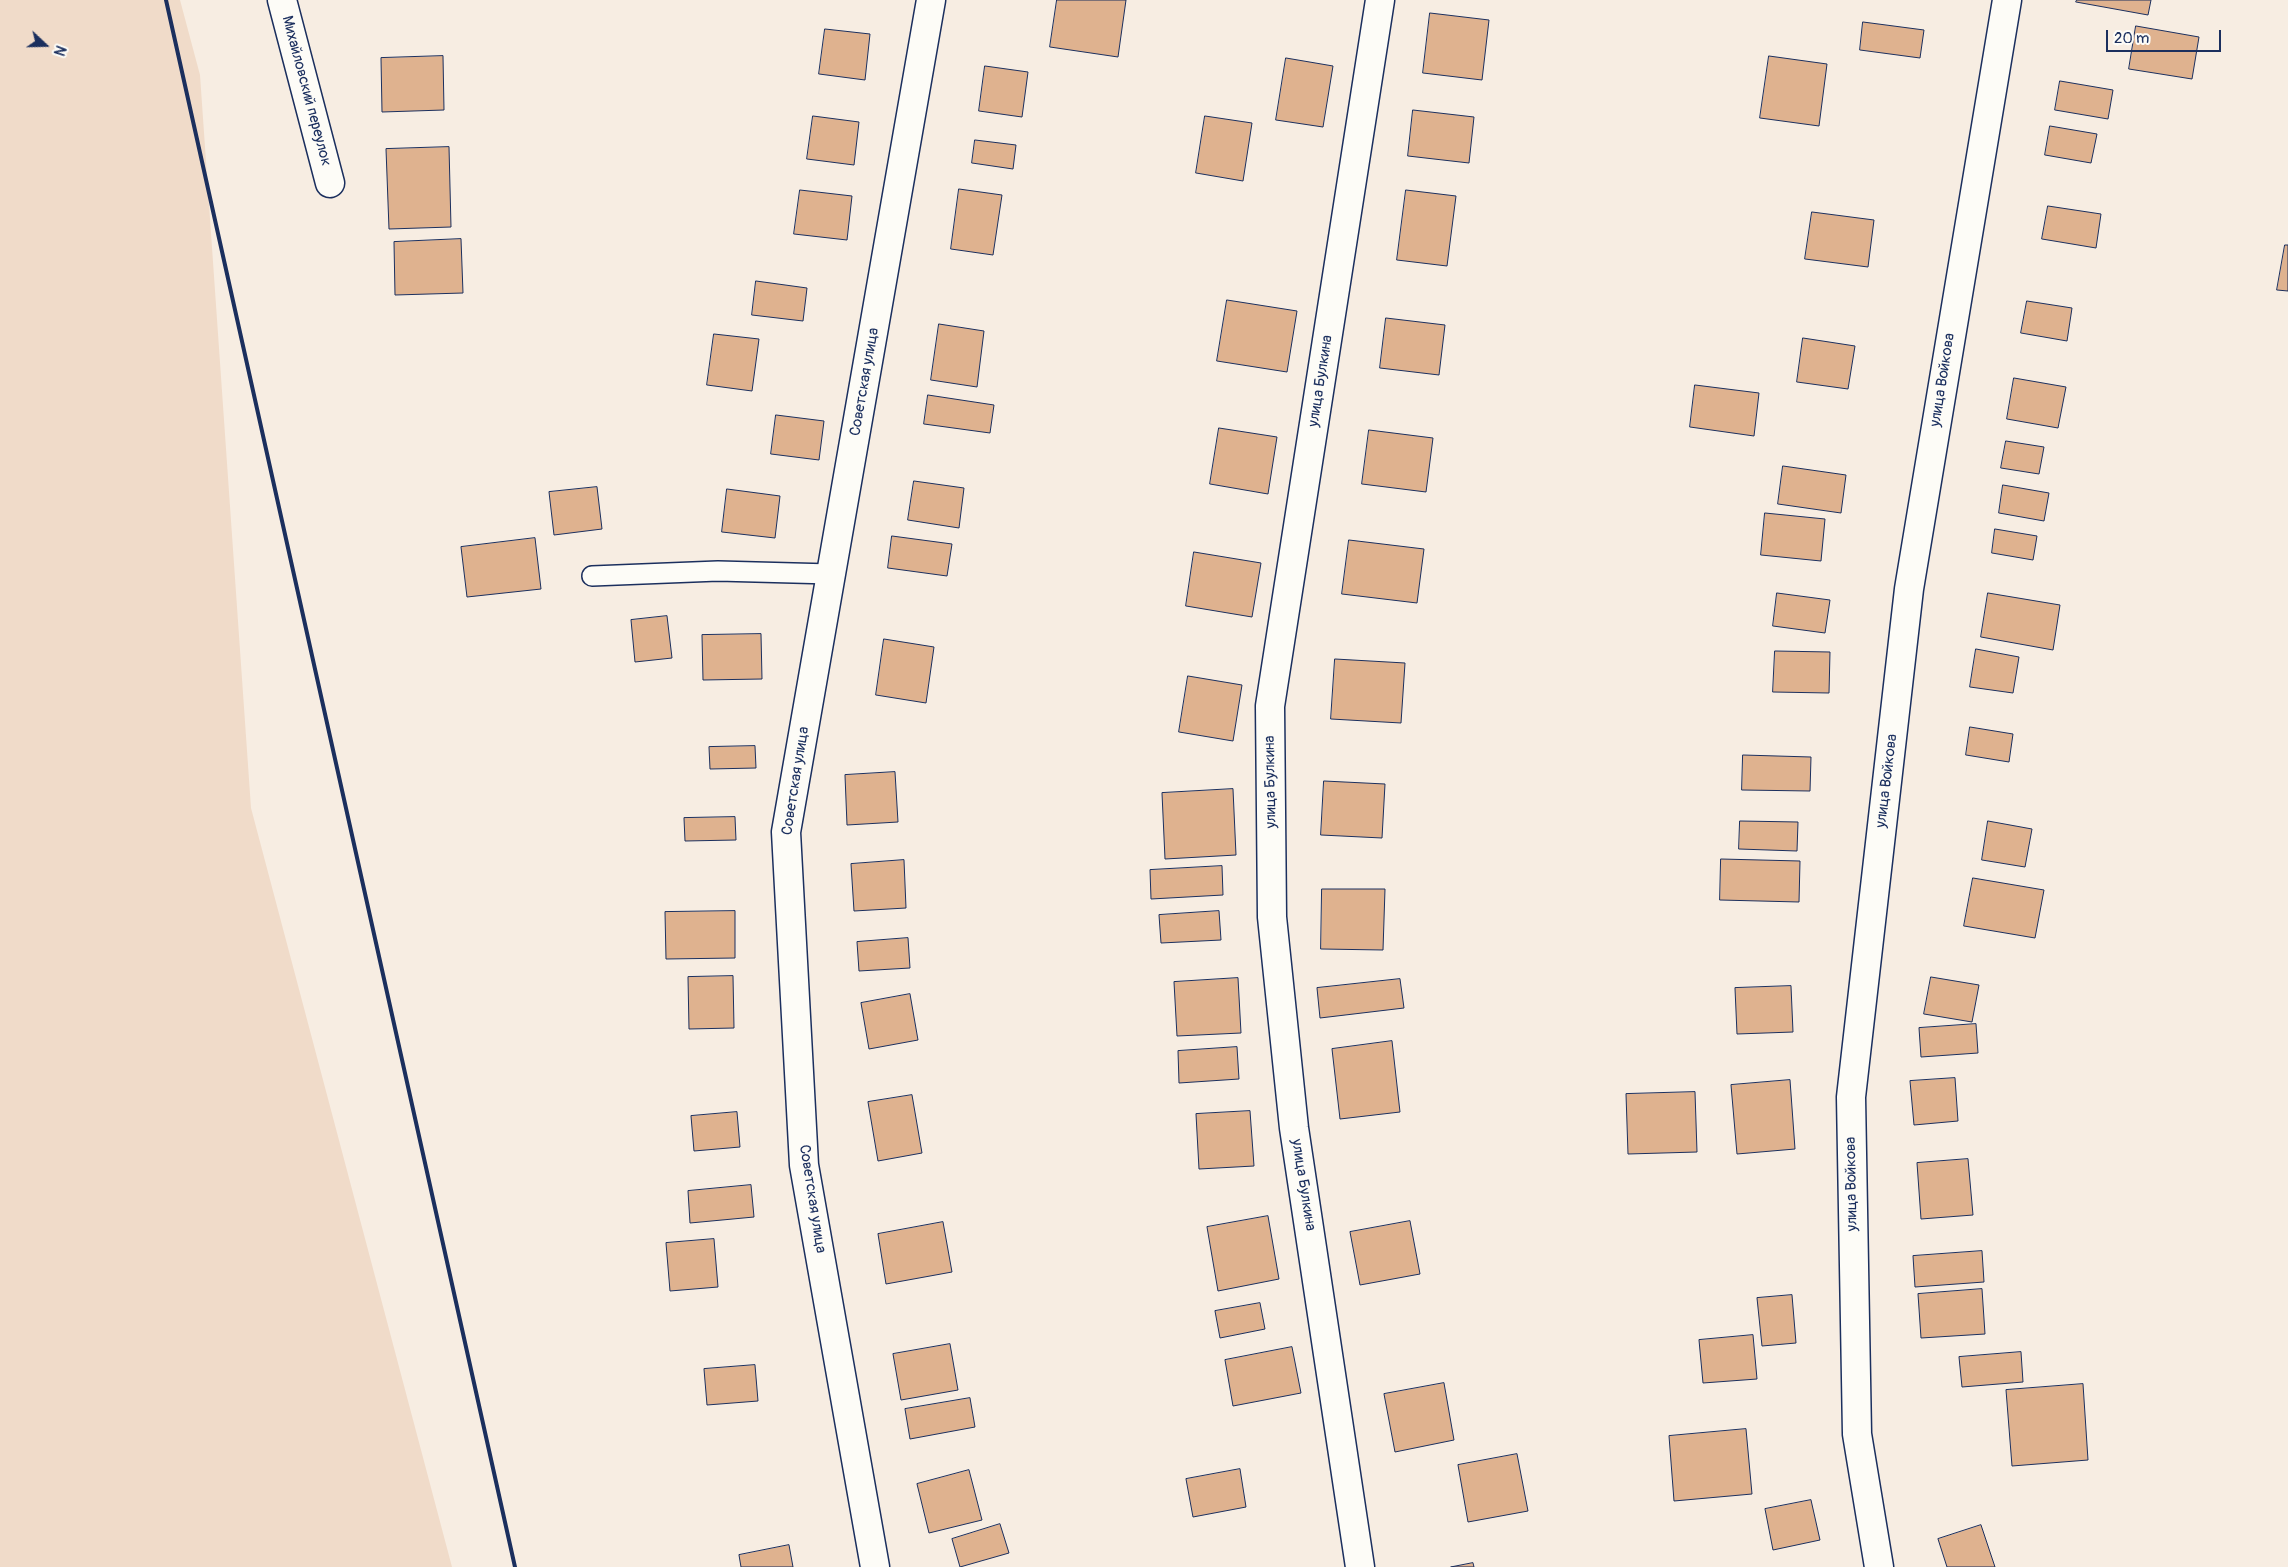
<!DOCTYPE html>
<html>
<head>
<meta charset="utf-8">
<style>
  body { margin:0 }
  #map { position:relative; width:2288px; height:1567px; overflow:hidden; background:#f7ede2; font-family:Pangolin,sans-serif }
  canvas { display:block }
  .north { position:absolute; left:20px; top:20px; width:50px; height:50px; -webkit-text-stroke:4px #fdfcf7; paint-order:stroke; rotate:111deg; font-size:14px; font-weight:700; line-height:20px; text-align:center; color:#1b2f5e }
  .north::after { content:''; display:block; margin:auto; width:18px; height:22px; background:#1b2f5e; clip-path:polygon(50% 0,100% 100%,50% 72%,0 100%) }
  .scale { position:absolute; left:2106px; top:30px; width:115px; height:22px; box-sizing:border-box; border:2px solid #1b2f5e; border-top:0; padding-left:6px; font-size:15px; line-height:18px; white-space:nowrap; color:#1b2f5e; -webkit-text-stroke:4px #fdfcf7; paint-order:stroke }
</style>
</head>
<body>
<div id="map">
<canvas width="2288" height="1567"></canvas>
<div class="north">N</div>
<div class="scale">20 m</div>
</div>
<script>
const ctx = document.querySelector('canvas').getContext('2d');
ctx.lineJoin = 'round';
function paint(path, color) { ctx.fillStyle = color; ctx.fill(path, 'evenodd'); }
function trace(path, color, width, dash) { ctx.strokeStyle = color; ctx.lineWidth = width; ctx.lineCap = dash ? 'butt' : 'round'; ctx.setLineDash(dash || []); ctx.stroke(path); }
function drawText(font, color, halo, rows, align = 'center') {
  ctx.font = font + ' Pangolin,sans-serif'; ctx.lineWidth = 4; ctx.setLineDash([]); ctx.textBaseline = 'middle'; ctx.strokeStyle = halo; ctx.fillStyle = color; for (const [text, x, y, turn = 0] of rows) {
    ctx.save(); ctx.translate(x, y); ctx.rotate((+turn || 0) * Math.PI / 180); ctx.textAlign = isNaN(turn) ? turn : align; if (halo) ctx.strokeText(text, 0, 0); ctx.fillText(text, 0, 0); ctx.restore();
  }
}
paint(new Path2D(`
  M0,0H180L200,75L251,808L452,1567H0Z`), '#f0dbc9');
const building = new Path2D(`
  M1057,0H1126L1118,57L1050,47Z
  M2077,0H2151L2148,15L2076,2Z
  M1430,13L1489,20L1482,80L1423,73Z
  M1863,22L1924,30L1920,58L1860,50Z
  M2136,26L2199,37L2192,79L2129,69Z
  M825,29L870,34L865,80L819,74Z
  M443,56L444,110L382,112L381,58Z
  M1769,56L1827,64L1819,126L1760,118Z
  M1286,58L1333,66L1323,127L1276,120Z
  M985,66L1028,72L1022,117L979,111Z
  M2060,81L2113,90L2108,119L2055,110Z
  M1413,110L1474,117L1469,163L1408,156Z
  M813,116L859,122L854,165L807,159Z
  M1205,116L1252,123L1243,181L1196,173Z
  M2050,126L2097,134L2091,163L2045,155Z
  M975,140L1016,145L1013,169L972,163Z
  M449,147L451,227L389,229L386,149Z
  M959,189L1002,195L993,255L951,249Z
  M800,190L852,196L847,240L794,234Z
  M1406,190L1456,196L1447,266L1397,260Z
  M2048,206L2101,214L2096,248L2042,239Z
  M1812,212L1874,220L1868,267L1805,259Z
  M461,239L463,293L395,295L394,242Z
  M2285,245H2288V291L2277,290Z
  M756,281L807,288L803,321L752,315Z
  M1227,300L1297,311L1287,372L1217,361Z
  M2027,301L2072,308L2067,341L2021,333Z
  M1386,318L1445,325L1439,375L1380,368Z
  M939,324L984,331L977,387L931,380Z
  M714,334L759,339L752,391L707,385Z
  M1803,338L1855,346L1848,389L1797,382Z
  M2014,378L2066,387L2058,428L2007,419Z
  M1695,385L1759,393L1754,436L1690,427Z
  M928,395L994,405L990,433L924,424Z
  M776,415L824,421L819,460L771,454Z
  M1219,428L1277,437L1268,494L1210,484Z
  M1369,430L1433,438L1426,492L1362,484Z
  M2006,441L2044,447L2039,474L2001,468Z
  M1783,466L1846,475L1841,513L1778,504Z
  M914,481L964,488L959,528L908,520Z
  M2003,485L2049,493L2044,521L1999,513Z
  M597,487L602,529L554,535L549,492Z
  M727,489L780,496L775,538L722,532Z
  M1765,513L1825,519L1821,561L1761,555Z
  M1995,529L2037,536L2033,560L1992,553Z
  M892,536L952,544L947,576L888,568Z
  M535,538L541,589L467,597L461,547Z
  M1349,540L1424,549L1417,603L1342,594Z
  M1194,552L1261,563L1252,617L1186,606Z
  M1777,593L1830,600L1825,633L1773,626Z
  M1988,593L2060,605L2053,650L1981,637Z
  M667,616L672,658L635,662L631,620Z
  M761,634L762,679L703,680L702,635Z
  M884,639L934,647L926,703L876,695Z
  M1976,649L2019,657L2013,693L1970,687Z
  M1775,651L1830,652L1829,693L1773,692Z
  M1335,659L1405,663L1401,723L1331,719Z
  M1188,676L1242,685L1233,741L1179,732Z
  M1970,727L2013,734L2009,762L1966,755Z
  M755,746L756,768L710,769L709,747Z
  M1743,755L1811,757L1810,791L1742,790Z
  M895,772L898,822L847,825L845,775Z
  M1324,781L1385,784L1382,838L1321,835Z
  M1233,789L1236,855L1165,859L1162,793Z
  M735,817L736,840L685,841L684,818Z
  M1740,821L1798,822L1797,851L1739,849Z
  M1988,821L2032,829L2025,867L1982,860Z
  M1721,859L1800,861L1799,902L1720,900Z
  M904,860L906,908L854,911L851,864Z
  M1222,866L1223,895L1151,899L1150,870Z
  M1973,878L2044,890L2035,938L1964,926Z
  M1322,889H1385L1383,950L1321,949Z
  M735,911V958L666,959L665,912Z
  M1219,911L1221,940L1161,943L1159,915Z
  M908,938L910,968L859,971L857,942Z
  M733,976L734,1028L689,1029L688,977Z
  M1931,977L1979,985L1972,1022L1924,1014Z
  M1238,978L1241,1033L1177,1036L1174,982Z
  M1400,979L1404,1008L1320,1018L1317,988Z
  M1791,986L1793,1032L1737,1034L1735,988Z
  M910,994L918,1040L869,1049L861,1003Z
  M1976,1024L1978,1053L1921,1057L1919,1028Z
  M1392,1041L1400,1112L1340,1119L1332,1049Z
  M1237,1047L1239,1079L1179,1083L1178,1051Z
  M1955,1078L1958,1121L1914,1125L1910,1081Z
  M1790,1080L1795,1149L1737,1154L1731,1085Z
  M1695,1092L1697,1152L1628,1154L1626,1094Z
  M912,1095L922,1153L878,1161L868,1102Z
  M1250,1111L1254,1166L1199,1169L1196,1114Z
  M737,1112L740,1147L694,1151L691,1116Z
  M1968,1159L1973,1215L1921,1219L1917,1163Z
  M751,1185L754,1217L690,1223L688,1191Z
  M1268,1216L1279,1279L1218,1291L1207,1227Z
  M1410,1221L1420,1274L1360,1285L1350,1232Z
  M943,1222L952,1272L886,1284L878,1234Z
  M714,1239L718,1287L670,1291L666,1243Z
  M1982,1251L1984,1282L1915,1287L1913,1256Z
  M1982,1289L1985,1334L1921,1338L1918,1294Z
  M1792,1295L1796,1343L1762,1346L1757,1298Z
  M1260,1303L1265,1329L1220,1338L1215,1311Z
  M1753,1335L1757,1379L1703,1383L1699,1340Z
  M950,1344L958,1390L901,1400L893,1354Z
  M1292,1347L1301,1393L1233,1406L1225,1360Z
  M2021,1352L2023,1382L1962,1387L1959,1357Z
  M755,1365L758,1401L707,1405L704,1369Z
  M1444,1383L1454,1440L1395,1452L1384,1394Z
  M2083,1384L2088,1460L2012,1466L2006,1390Z
  M970,1398L975,1427L910,1439L905,1409Z
  M1746,1429L1752,1494L1674,1501L1669,1436Z
  M1517,1454L1528,1511L1468,1522L1458,1465Z
  M1240,1469L1246,1507L1193,1517L1186,1479Z
  M969,1470L982,1520L929,1533L917,1484Z
  M1811,1500L1820,1540L1773,1550L1765,1509Z
  M1000,1524L1009,1553L960,1567L952,1539Z
  M1981,1525L1995,1567H1947L1938,1539Z
  M789,1545L793,1567H741L739,1555Z
  M1473,1563L1474,1567H1451Z`);
paint(building, '#dfb28f');
trace(building, '#1b2f5e', 1);
const lane = new Path2D(`
  M592,576L718,571L831,574`);
const street = new Path2D(`
  M282,0L330,183
  M875,1567L804,1165L786,832L931,0
  M1360,1567L1294,1128L1272,917L1270,706L1380,0`);
const secondary = new Path2D(`
  M1879,1567L1857,1434L1851,1097L1909,589L2007,0`);
trace(lane, '#1b2f5e', 22);
trace(street, '#1b2f5e', 31);
trace(secondary, '#1b2f5e', 31);
trace(lane, '#fdfcf7', 19);
trace(street, '#fdfcf7', 28);
trace(secondary, '#fdfcf7', 28);
trace(new Path2D(`
  M166,0L515,1567`), '#1b2f5e', 4);
drawText('15px', '#1b2f5e', '#fdfcf7', [
  ["Михайловский переулок",306,91,75],
  ["улица Войкова",1943,380,-81],
  ["улица Булкина",1321,381,-81],
  ["Советская улица",865,382,-80],
  ["Советская улица",796,781,-81],
  ["улица Войкова",1887,781,-83],
  ["улица Булкина",1271,782,-91],
  ["улица Войкова",1852,1184,-91],
  ["улица Булкина",1303,1185,81],
  ["Советская улица",812,1199,81]
]);
</script>
</body>
</html>
